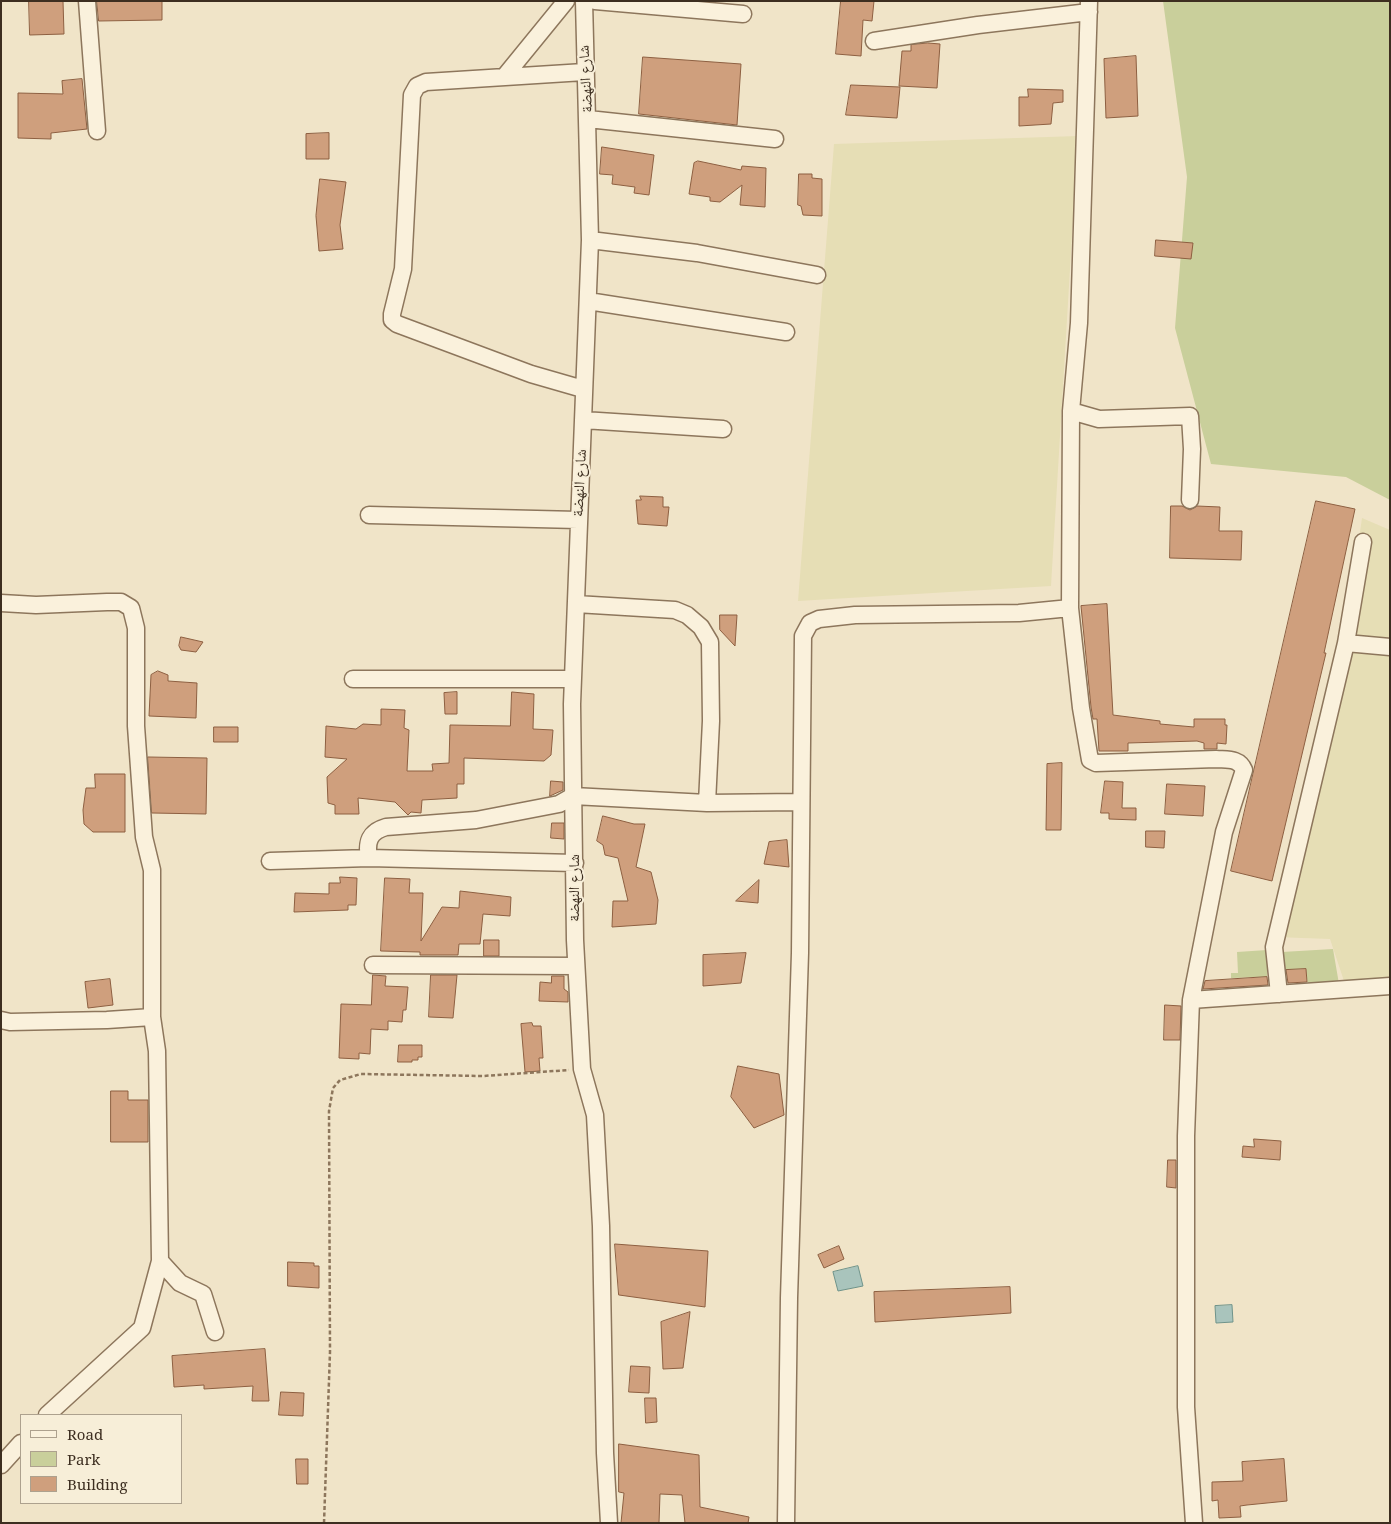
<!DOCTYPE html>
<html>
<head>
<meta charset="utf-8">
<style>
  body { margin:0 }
  #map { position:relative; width:1391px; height:1524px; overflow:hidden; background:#f0e4c8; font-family:"Noto Serif",serif }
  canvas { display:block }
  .frame { position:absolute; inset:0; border:2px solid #3d2e20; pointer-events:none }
  .legend { position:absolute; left:20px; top:1414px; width:162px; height:90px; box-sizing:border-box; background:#f7eed8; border:1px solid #ada18e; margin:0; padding:6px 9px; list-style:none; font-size:15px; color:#3d2e20 }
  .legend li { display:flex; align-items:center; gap:10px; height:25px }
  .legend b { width:25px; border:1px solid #ada18e }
</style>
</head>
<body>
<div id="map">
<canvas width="1391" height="1524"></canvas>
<div class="frame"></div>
<ul class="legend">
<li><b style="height:6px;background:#faf1dc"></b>Road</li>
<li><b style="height:14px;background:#c9cf9b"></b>Park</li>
<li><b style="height:14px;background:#cf9f7d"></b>Building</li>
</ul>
</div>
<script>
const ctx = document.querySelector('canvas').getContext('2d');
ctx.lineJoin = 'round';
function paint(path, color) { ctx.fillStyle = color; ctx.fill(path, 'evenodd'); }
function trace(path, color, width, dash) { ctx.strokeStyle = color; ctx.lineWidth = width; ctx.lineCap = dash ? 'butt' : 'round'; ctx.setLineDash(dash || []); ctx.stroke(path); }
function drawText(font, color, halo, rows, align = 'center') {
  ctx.font = font + ' "Noto Serif","Noto Naskh Arabic",serif'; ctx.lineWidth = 4; ctx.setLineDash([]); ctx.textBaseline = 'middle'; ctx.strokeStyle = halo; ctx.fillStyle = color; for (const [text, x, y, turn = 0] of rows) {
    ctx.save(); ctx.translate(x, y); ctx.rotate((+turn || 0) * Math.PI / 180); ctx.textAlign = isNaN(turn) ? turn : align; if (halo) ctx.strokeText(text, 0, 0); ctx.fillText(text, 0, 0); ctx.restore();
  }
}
paint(new Path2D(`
  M1078,136L1051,586L798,601L834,144Z
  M1362,518L1390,530V977L1387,979L1344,981L1330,939L1275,937L1344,643Z`), '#e6deb5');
paint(new Path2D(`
  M1163,1H1390V500L1346,477L1211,464L1175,328L1187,177Z
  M1333,949L1339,984L1308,988L1306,969L1281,970L1282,952Z
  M1267,950V977L1231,978V973H1238L1237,952Z`), '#c9cf9b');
const water = new Path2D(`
  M858,1266L863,1286L838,1291L833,1272Z
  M1232,1305L1233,1322L1216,1323L1215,1306Z`);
paint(water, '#a9c4bc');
trace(water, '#6f938a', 1);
const building = new Path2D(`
  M29,1H63L64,34L30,35Z
  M97,1H162V20L99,21Z
  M841,1H874L872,21L863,20L861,56L836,54Z
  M928,43L940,44L937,88L899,86L902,51H911V45Z
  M1136,56L1138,116L1106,118L1104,59Z
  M643,57L741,64L737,125L639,114Z
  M82,79L87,129L51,133V139L18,138V93L63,94L62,81Z
  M851,85L900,87L897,118L846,115Z
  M1028,89L1063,90V102L1053,103L1051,124L1019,126V97H1028Z
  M329,133V159H306V134Z
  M602,147L654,155L649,195L634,193L635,187L612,184L613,175L600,174Z
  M698,161L741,170L742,166L766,168L765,207L740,205L742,185L720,202L710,201V197L689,194L694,163Z
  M799,174H812V178L822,179V216L803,215L801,206L798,205Z
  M320,179L346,182L340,225L343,249L319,251L316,216Z
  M1156,240L1193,243L1191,259L1155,256Z
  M640,496L663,497V507H669L667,526L638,524L636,500H641Z
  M1316,501L1355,509L1324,653H1326L1272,881L1231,871Z
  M1171,506H1182L1190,510L1197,506L1220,507L1219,531H1242L1241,560L1170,558Z
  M1107,604L1113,715L1160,721V724L1194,727V719H1225V725H1227L1226,744L1217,743V749H1204V743L1197,741L1128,743V751H1099L1097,719H1093L1091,707L1081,606Z
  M720,615H737L735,646L720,630Z
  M181,637L203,642L196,652L181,650L179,646Z
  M158,671L168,675V681L197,683L196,718L149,716L151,675Z
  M457,692V714H445L444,693Z
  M512,692L534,694L533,729L553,730L551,755L544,761L464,758V784H457V798L422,800L421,813L411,812L408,815L395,802L358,798L359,814H335V805L328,803L327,777L347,759L325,757L326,726L356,729L363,724L381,725V709L405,710L404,728L409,730L407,771H433L432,764L449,763L450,725L510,726Z
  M214,727H238V742H214Z
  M148,757L207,758L206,814L152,813Z
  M1062,763L1061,830H1046L1047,764Z
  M95,774H125V832H93L84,824L83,810L86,788H95Z
  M551,781L563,782V790L550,796Z
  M1105,781L1123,782L1122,808H1136V820L1109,819V813H1101Z
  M1167,784L1205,786L1203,816L1165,814Z
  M603,816L634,824H645L636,867L651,872L658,900L656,924L612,927L613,901H628L618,858L605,855L603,845L597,841Z
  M552,823H564V839L551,838Z
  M1146,831H1165L1164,848L1146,847Z
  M787,840L789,867L764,864L769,842Z
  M340,877L357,878L356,905H348V910L294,912L295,893L329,894V883H340Z
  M385,878L410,879L409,893H423L421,941L442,907L459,908L460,891L511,897L510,916L483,914L480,944H459L458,955H420V952L381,951Z
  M759,880L758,903L736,901Z
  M484,940H499V956H484Z
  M746,953L741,983L703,986V955Z
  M1306,969L1307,982L1288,983L1286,970Z
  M373,975L386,976L385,986L408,987L406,1010H403L402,1022L388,1021V1030L371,1029L370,1054L359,1053V1059L339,1058L341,1004L371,1005Z
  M431,975H457L453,1018L429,1017Z
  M552,976H564V989L568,992V1002L539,1001L540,982L551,983Z
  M1267,977L1268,985L1203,989L1205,981Z
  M110,979L113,1005L88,1008L85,982Z
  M1165,1005L1181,1006L1180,1040H1164Z
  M532,1023L533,1026H541L543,1058H539L540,1071L525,1072L521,1024Z
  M399,1045H422V1057H418V1060H412V1062H398Z
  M738,1066L779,1074L784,1115L754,1128L731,1097Z
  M111,1091H128V1100H148V1142H111Z
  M1254,1139L1281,1141L1280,1160L1242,1157L1243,1146L1254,1147Z
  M1168,1160H1176V1188L1167,1187Z
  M615,1244L708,1251L705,1307L619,1295Z
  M839,1246L844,1259L824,1268L818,1255Z
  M288,1262L314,1263V1266H319V1288L288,1286Z
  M1010,1287L1011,1313L875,1322L874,1292Z
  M690,1312L683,1368L663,1369L661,1322Z
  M265,1349L269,1401H252L253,1386L204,1389V1385L174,1387L172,1356Z
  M631,1366L650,1367L649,1393L629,1392Z
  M281,1392L304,1393L303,1416L279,1415Z
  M645,1398H656L657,1422L646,1423Z
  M619,1444L699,1455L700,1507L749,1517L748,1523H685L682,1495L660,1494L659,1523H621L624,1493L619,1492Z
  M296,1459H308V1484H297Z
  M1284,1459L1287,1501L1247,1505L1240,1506L1241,1517L1219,1518L1218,1500L1212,1501V1482L1243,1481L1242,1462Z`);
paint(building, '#cf9f7d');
trace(building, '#8d5f41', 1);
const minor = new Path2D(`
  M87,1L97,131
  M584,1L590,240L572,704L575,940L582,1069L595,1115L601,1226L605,1453L609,1523
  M595,1L743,14
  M874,41L978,25L1089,12
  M504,77L566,1
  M588,119L775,139
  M590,240L697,253L817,275
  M588,301L786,332
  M583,389L531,374L397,324L392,320V314L403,269L412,95L417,86L426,82L584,72
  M1071,411L1099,419L1190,416L1192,449L1190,500
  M583,420L723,429
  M369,515L578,520
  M1,603L36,605L107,602H121L131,608L136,628V726L144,837L152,870V1017L157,1051L160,1261L180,1283L203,1294L215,1332
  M576,604L675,610L687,615L701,627L710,642L711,721L707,803
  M1070,608L1081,708L1090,760L1096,763L1216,759C1228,760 1239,758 1244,770L1224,832L1191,1000L1186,1136V1407L1194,1523
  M1346,643L1390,647
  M353,679H573
  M270,861L369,858
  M575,863L369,858C366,842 369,832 386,827L476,820L559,804L573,796L707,803L800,802
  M373,965L576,966
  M1279,994L1274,947L1346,643L1363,542
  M1191,1000L1390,986
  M1,1020L10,1022L107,1020L152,1017
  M47,1415L142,1328L160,1261
  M1,1465L21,1443
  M786,1523L789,1298L800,953L803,636L810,623L819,619L855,615L1019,613L1070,608L1071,411L1079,323L1089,1`);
trace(minor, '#8d765c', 19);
trace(new Path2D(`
  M324,1523L330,1352L329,1111L333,1088L340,1080L361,1074L483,1076L569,1070`), '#8d765c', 2.5, [4, 2.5]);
trace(minor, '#faf1dc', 16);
drawText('15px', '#3d2e20', '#f7eed8', [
  ["شارع النهضة",586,79,-93],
  ["شارع النهضة",580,483,-87],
  ["شارع النهضة",575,888,-90]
]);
</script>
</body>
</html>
